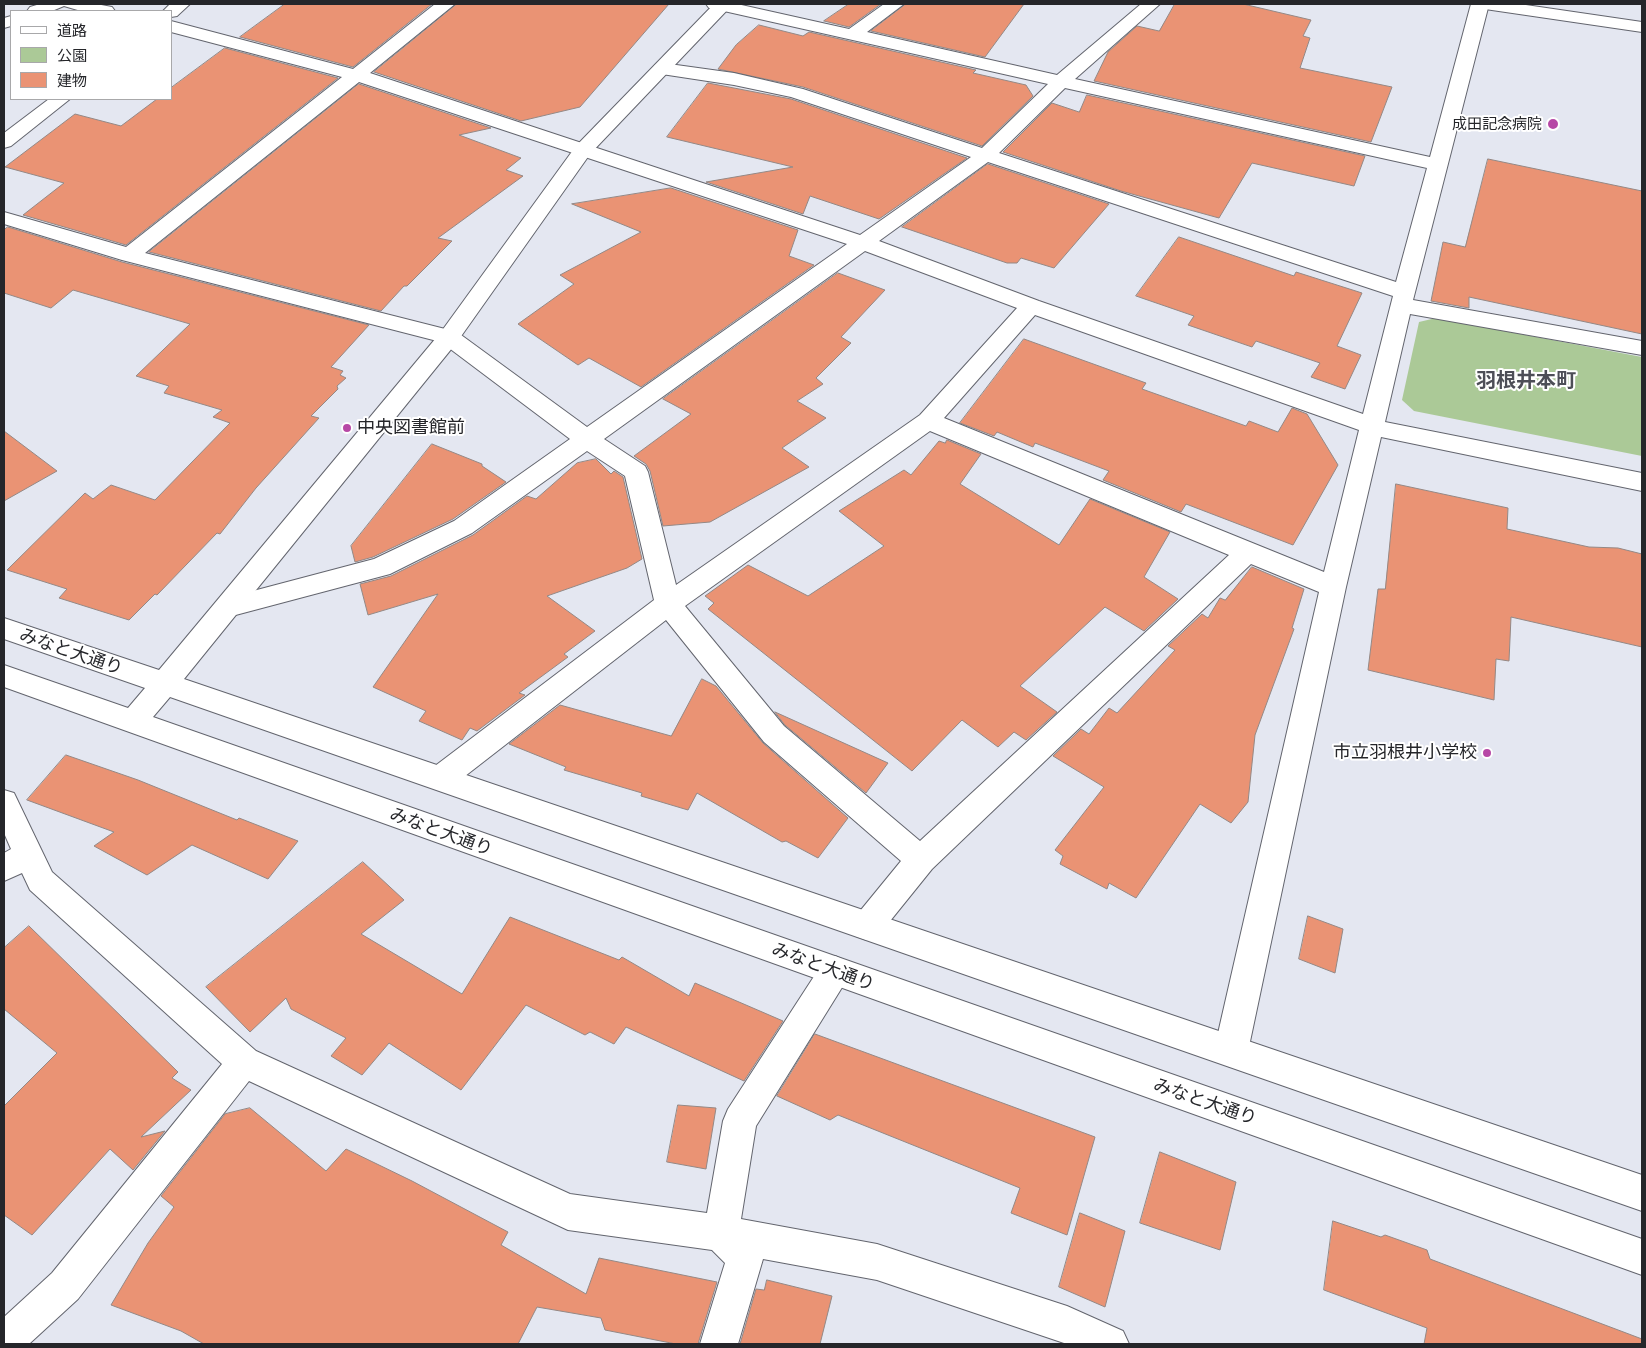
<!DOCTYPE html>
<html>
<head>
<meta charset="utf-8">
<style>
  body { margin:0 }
  #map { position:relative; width:1646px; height:1348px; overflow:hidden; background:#e4e7f1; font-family:Mulish,"Noto Sans JP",sans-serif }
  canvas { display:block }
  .frame { position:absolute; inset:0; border:5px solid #25262a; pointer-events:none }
  .legend { position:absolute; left:10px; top:10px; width:162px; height:90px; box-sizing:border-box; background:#fff; border:1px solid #a8a8aa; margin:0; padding:6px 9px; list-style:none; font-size:15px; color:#25262a }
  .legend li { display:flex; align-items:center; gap:10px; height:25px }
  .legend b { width:25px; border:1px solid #a8a8aa }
</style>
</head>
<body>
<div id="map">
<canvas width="1646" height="1348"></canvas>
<div class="frame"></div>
<ul class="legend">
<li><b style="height:6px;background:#fff"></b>道路</li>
<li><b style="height:14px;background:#abc997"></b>公園</li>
<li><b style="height:14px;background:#ea9374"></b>建物</li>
</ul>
</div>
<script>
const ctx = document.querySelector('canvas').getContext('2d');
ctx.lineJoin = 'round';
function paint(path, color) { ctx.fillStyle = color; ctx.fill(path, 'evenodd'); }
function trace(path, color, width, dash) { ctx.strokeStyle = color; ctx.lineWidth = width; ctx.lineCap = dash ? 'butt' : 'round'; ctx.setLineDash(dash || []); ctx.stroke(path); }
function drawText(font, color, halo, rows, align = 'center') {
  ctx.font = font + ' Mulish,"Noto Sans JP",sans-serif'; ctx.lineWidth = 4; ctx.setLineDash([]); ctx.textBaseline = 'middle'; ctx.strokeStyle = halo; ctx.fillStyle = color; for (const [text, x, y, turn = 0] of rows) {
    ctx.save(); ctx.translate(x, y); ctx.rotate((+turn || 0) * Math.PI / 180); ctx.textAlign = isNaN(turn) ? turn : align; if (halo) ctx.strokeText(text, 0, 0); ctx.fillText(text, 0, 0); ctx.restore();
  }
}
paint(new Path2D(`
  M1436,318L1642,357V456L1414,411L1402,400L1419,322Z`), '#abc997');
const building = new Path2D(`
  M285,4H432L353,67L240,37Z
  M457,4H669L580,107L521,121L374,72Z
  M849,4H881L849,27L824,21Z
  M906,4H1024L985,57L871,31Z
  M1175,4H1243L1311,20L1303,36L1310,38L1300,68L1392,87L1371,142L1094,81L1108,52L1137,26L1159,31Z
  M759,25L803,36L809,32L976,70L973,73L1026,85L1033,96L982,146L803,87L718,69L736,45Z
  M225,48L338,78L126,245L23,215L64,183L5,167L75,114L121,126L157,99H171V88Z
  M708,83L791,99L967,158L879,219L810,196L803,214L706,182L793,167L667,137Z
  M359,84L491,128L459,135L521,158L506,170L523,176L438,238L452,241L407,286H404L381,311L149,252Z
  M1087,95L1365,156L1354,186L1252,163L1219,218L1121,191L1003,152L1052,103L1079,112Z
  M1488,159L1642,191V334L1469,297V308L1431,301L1443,242L1465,247Z
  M988,164L1109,204L1054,268L1021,258L1017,263H1007L902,227Z
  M671,188L798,230L789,256L814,265L641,387L589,358L578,365L518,324L574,284L560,275L641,232L572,204Z
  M8,227L122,262L369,325L331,367L343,371L340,375L346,378L337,386L338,389L311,416L319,418L256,488L220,534L217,533L157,595L155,594L129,620L59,598L67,589L7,570L85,493L93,499L111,485L155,500L230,423L213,417L222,410L164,393L169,386L136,376L190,324L73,290L51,308L4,293V230Z
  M1179,237L1294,276L1296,272L1362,293L1337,346L1361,355L1345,389L1311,377L1320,363L1256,341L1252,347L1188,325L1194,316L1136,296Z
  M838,273L885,290L841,337L851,343L816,378L823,384L797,401L826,418L782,448L809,467L710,522L663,526L650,471L646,464L634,456L691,414L663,399Z
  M1024,339L1146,383L1142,389L1246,426L1249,421L1278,432L1292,408L1307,414L1338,465L1293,545L1186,504L1181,512L1103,480L1109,471L1035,443L1033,447L997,432L994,436L960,423Z
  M4,431L57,471L4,501Z
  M947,440L981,454L960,484L1059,545L1090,499L1170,532L1144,577L1178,599L1144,631L1105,607L1020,686L1057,712L1026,740L1014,732L998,747L962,720L912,771L708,609L714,603L705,596L748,565L808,596L884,546L839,511L904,470L911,475L939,441L945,443Z
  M432,444L482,464V466L506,482L453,519L373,557L355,562L351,546Z
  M596,459L611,474L614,471L623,477L642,559L627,568L547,596L595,631L564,654L568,657L519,693L525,695L477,731L470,728L462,740L419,721L426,711L373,687L438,594L368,615L360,584L391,576L473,535L527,496L536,499L577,463Z
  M1396,484L1508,508L1507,529L1589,547L1618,548L1642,554V647L1511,617L1509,661L1496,659L1494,700L1368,670L1378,589H1385Z
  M1252,567L1304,589L1292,628L1294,629L1255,735L1248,802L1231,823L1200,804L1136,898L1109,883L1107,889L1060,864L1063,856L1055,850L1104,787L1053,756L1081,729L1089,734L1109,708L1117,713L1175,650L1168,646L1202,614L1208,618L1220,598L1225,600Z
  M702,679L716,686L763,743L848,818L818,858L786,841L782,842L697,793L688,810L641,796L642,793L564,770L566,767L509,744L560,705L671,736Z
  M775,712L888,763L866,793L785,725Z
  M66,755L138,780L237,820L239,818L298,841L268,879L192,845L147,875L94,846L114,832L27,800Z
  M363,862L404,900L361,934L462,994L510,917L619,960L622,957L689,996L695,983L783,1021L744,1081L626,1027L614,1044L590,1032L585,1035L526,1005L461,1090L389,1043L362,1075L331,1056L346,1038L291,1009L286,998L250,1032L206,987Z
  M1308,916L1343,929L1335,973L1299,959Z
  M29,926L178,1072L172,1078L191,1090L141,1137L165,1131L133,1170L110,1149L32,1235L4,1215V1106L57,1053L4,1009V948Z
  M815,1034L1095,1137L1067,1235L1011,1213L1020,1188L838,1115L830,1120L777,1096Z
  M678,1105L716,1108L706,1169L667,1162Z
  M250,1108L326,1171L346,1149L412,1181L508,1232L501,1245L586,1294L599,1258L717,1282L698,1344H676L605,1330L601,1318L537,1307L518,1344H204L181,1331L111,1305L148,1243L174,1207L161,1196L225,1114Z
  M1160,1152L1236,1182L1220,1250L1140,1223Z
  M1080,1213L1125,1231L1105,1307L1059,1287Z
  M1333,1221L1381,1237L1385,1235L1427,1250L1430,1259L1642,1339V1344H1424L1427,1328L1324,1290Z
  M767,1280L832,1296L820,1344H740L756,1289L764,1290Z`);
paint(building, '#ea9374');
trace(building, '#938885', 1);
const street = new Path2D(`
  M40,4H96L112,7L115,11H81L64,6L52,11H27L30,7Z
  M435,4H455L370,73L860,235L971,157L791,97L734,85L655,73L653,69L655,65L662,63L734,73L803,89L982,148L1048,84L715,9L709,8L706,4H737L849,29L884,4H904L867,32L1057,75L1141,4H1160L1075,79L1430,157L1471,4H1489L1413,300L1642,341V355L1410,314L1385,422L1642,473V491L1381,437L1346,587L1248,1051L1243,1062L1231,1067L1219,1062L1214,1051L1319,592L1251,564L932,869L878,936L867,940L856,936L851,926L856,916L901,861L764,742L666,620L451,787L441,790L431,787L426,778L431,769L654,600L625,476L587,451L472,533L390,574L228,617L219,614L215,607L219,600L374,559L454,521L570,439L441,342L122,260L4,224V212L126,247L342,77L171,32V21L353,69ZM359,82L847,244L587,427L457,332L145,253ZM1065,88L1427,168L1396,282L999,153ZM988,162L1393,296L1363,414L1039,301L879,241ZM865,251L1017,308L920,415L676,585L648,472L645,466L604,439ZM1035,315L1359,430L1324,572L944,418ZM930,431L1229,555L920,841L784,726L685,606Z
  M11,16V26L4,28V18Z
  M4,790L14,793L52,872L256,1051L570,1194L707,1213L723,1121L728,1109L824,961L835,956L846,961L851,971L846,981L756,1126L741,1219L877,1244L1067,1306L1123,1331L1129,1344H1067L877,1280L763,1259L738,1344H700L725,1263L712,1250L568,1230L249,1081L78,1299L29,1344H4V1317L52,1273L222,1064L30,890L22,873L4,881V853L11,849L4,833Z`);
const secondary = new Path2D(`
  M170,4H190L177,16L171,17V11H163Z
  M714,4H733L590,154L457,342L184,679L1642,1175V1211L170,697L153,717L1642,1239V1275L4,687V665L128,708L145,688L4,639V618L159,670L441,332L576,146Z
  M1476,4H1519L1642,22V32L1485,9L1479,8Z
  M49,99H70L11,146L4,148V133Z`);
trace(street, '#63656e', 2);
trace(secondary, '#63656e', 2);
paint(street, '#fff');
paint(secondary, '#fff');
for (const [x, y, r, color] of [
  [1553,124,6,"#b748a6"],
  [347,428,5,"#b748a6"],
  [1487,753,5,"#b748a6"]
]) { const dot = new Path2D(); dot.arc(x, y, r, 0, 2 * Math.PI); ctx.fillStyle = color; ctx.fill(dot); trace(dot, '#fff', 2); }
drawText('15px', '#25262a', '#fff', [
  ["成田記念病院",1542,124]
], 'right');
drawText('18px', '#25262a', '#fff', [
  ["中央図書館前",357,428],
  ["市立羽根井小学校",1477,753,"right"]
], 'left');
drawText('18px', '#25262a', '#fff', [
  ["みなと大通り",71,652,19],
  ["みなと大通り",441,832,20],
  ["みなと大通り",823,967,20],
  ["みなと大通り",1205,1102,19]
]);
drawText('bold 20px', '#4d4e57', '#fff', [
  ["羽根井本町",1526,381]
]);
</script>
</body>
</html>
